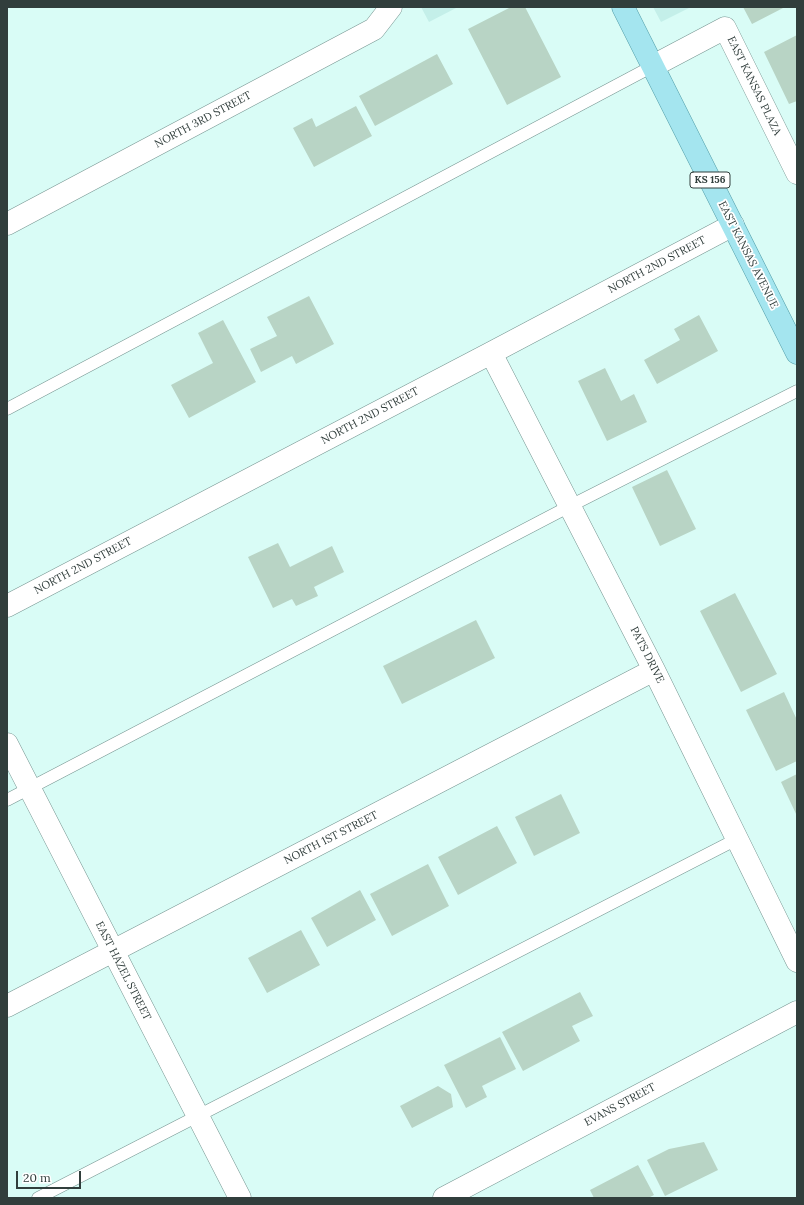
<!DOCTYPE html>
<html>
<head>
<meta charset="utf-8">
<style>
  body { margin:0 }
  #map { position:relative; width:804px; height:1205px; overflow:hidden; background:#d9fcf6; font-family:Lora,serif }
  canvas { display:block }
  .frame { position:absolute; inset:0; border:8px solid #313e3c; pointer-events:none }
  .scale { position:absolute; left:16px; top:1171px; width:65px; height:18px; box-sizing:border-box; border:2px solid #313e3c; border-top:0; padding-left:5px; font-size:12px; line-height:14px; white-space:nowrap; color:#313e3c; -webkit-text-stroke:3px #fff; paint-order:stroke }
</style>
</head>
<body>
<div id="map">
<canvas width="804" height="1205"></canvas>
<div class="frame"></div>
<div class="scale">20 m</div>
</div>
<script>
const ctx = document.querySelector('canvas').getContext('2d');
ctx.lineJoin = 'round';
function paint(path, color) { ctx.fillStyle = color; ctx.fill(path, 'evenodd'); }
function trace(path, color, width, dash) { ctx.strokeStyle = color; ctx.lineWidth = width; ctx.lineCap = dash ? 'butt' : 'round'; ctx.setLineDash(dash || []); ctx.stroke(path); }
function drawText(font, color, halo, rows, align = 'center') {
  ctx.font = font + ' Lora,serif'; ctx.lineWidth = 3.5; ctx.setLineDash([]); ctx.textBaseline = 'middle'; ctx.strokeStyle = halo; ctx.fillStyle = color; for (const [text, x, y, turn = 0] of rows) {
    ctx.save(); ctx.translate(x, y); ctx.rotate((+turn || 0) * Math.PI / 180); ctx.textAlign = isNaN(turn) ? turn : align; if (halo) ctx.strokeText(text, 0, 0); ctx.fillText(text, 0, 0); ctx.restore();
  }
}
paint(new Path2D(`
  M421,7H458L429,22Z
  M653,7H691L661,22Z`), '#c4efe9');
paint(new Path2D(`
  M511,7H525L561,77L507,105L468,29Z
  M743,7H785L752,24Z
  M797,35V101L789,104L764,52Z
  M437,54L453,84L375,126L359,96Z
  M356,106L372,136L314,167L293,128L312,118L316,127Z
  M309,296L334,344L296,364L292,356L261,372L250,349L277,336L267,317Z
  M699,315L718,351L657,384L644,360L680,340L674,329Z
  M223,320L256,382L189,418L171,385L213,363L198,333Z
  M605,368L621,401L634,394L647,422L607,441L578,381Z
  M667,470L696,529L660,546L632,487Z
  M278,543L290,567L332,546L344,572L314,587L318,596L296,606L292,599L273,608L248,557Z
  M735,593L777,674L741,692L700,611Z
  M476,620L495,658L402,704L383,666Z
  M784,692L797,720V761L776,771L746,710Z
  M797,774V816L781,782Z
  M561,794L580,833L534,856L515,817Z
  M497,826L517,863L458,895L438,857Z
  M428,864L449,906L392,936L370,894Z
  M360,890L376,920L327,947L311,918Z
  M301,930L320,965L267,993L248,958Z
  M580,992L593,1016L572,1026L580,1041L523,1071L502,1032Z
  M500,1037L516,1069L482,1086L487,1097L466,1108L444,1065Z
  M438,1086L451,1094L453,1107L412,1128L400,1106Z
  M704,1142L718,1170L665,1196L647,1160L669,1149Z
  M638,1165L654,1195L648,1198H594L590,1190Z`), '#b8d4c5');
const service = new Path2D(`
  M7,409L653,66
  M7,800L570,506L797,391
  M38,1198L737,839`);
const minor = new Path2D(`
  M653,66L725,28L797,173
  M7,224L374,29L391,7
  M491,353L654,670L797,961
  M7,606L491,353L733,225
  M7,744L240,1198
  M7,1006L654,670
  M444,1198L797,1012`);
const primary = new Path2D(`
  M623,7L797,353`);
trace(service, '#769591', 13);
trace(minor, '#769591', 23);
trace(primary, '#549faa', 23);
trace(service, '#fff', 12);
trace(minor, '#fff', 22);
trace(primary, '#a4e5ef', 22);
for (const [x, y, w] of [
  [710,180,40]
]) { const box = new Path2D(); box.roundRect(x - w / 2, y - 8, w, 16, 3); ctx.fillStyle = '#fff'; ctx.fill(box); trace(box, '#313e3c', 1); }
drawText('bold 10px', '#313e3c', null, [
  ["KS 156",710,180]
]);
drawText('11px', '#313e3c', '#fff', [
  ["EAST KANSAS PLAZA",754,86,64],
  ["NORTH 3RD STREET",203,120,-28],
  ["EAST KANSAS AVENUE",748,255,63],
  ["NORTH 2ND STREET",657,265,-28],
  ["NORTH 2ND STREET",370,416,-28],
  ["NORTH 2ND STREET",83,566,-28],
  ["PATS DRIVE",647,655,63],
  ["NORTH 1ST STREET",331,838,-27],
  ["EAST HAZEL STREET",123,971,63],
  ["EVANS STREET",620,1105,-28]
]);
</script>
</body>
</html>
